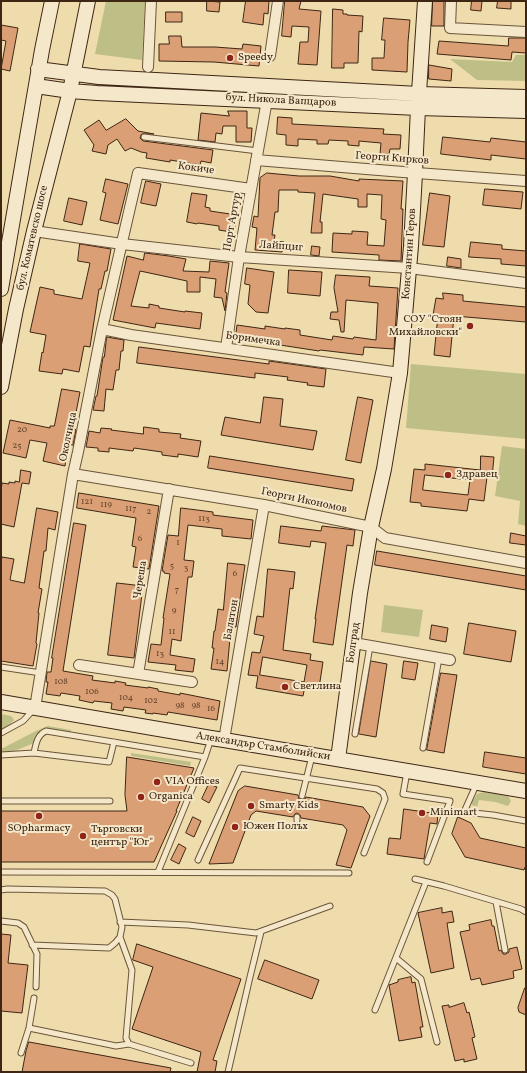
<!DOCTYPE html>
<html>
<head>
<meta charset="utf-8">
<style>
  body { margin:0 }
  #map { position:relative; width:527px; height:1073px; overflow:hidden; background:#efdcad; font-family:Vollkorn,serif }
  canvas { display:block }
  .frame { position:absolute; inset:0; border:2px solid #3e2614; pointer-events:none }
</style>
</head>
<body>
<div id="map">
<canvas width="527" height="1073"></canvas>
<div class="frame"></div>
</div>
<script>
const ctx = document.querySelector('canvas').getContext('2d');
ctx.lineJoin = 'round';
function paint(path, color) { ctx.fillStyle = color; ctx.fill(path, 'evenodd'); }
function trace(path, color, width, dash) { ctx.strokeStyle = color; ctx.lineWidth = width; ctx.lineCap = dash ? 'butt' : 'round'; ctx.setLineDash(dash || []); ctx.stroke(path); }
function drawText(font, color, halo, rows, align = 'center') {
  ctx.font = font + ' Vollkorn,serif'; ctx.lineWidth = 4; ctx.setLineDash([]); ctx.textBaseline = 'middle'; ctx.strokeStyle = halo; ctx.fillStyle = color; for (const [text, x, y, turn = 0] of rows) {
    ctx.save(); ctx.translate(x, y); ctx.rotate((+turn || 0) * Math.PI / 180); ctx.textAlign = isNaN(turn) ? turn : align; if (halo) ctx.strokeText(text, 0, 0); ctx.fillText(text, 0, 0); ctx.restore();
  }
}
paint(new Path2D(`
  M106,1H145L142,60L95,54Z
  M516,55H526V81L477,80L450,59L512,62Z
  M411,364L526,374V439L406,428Z
  M502,446L526,449V526L518,524L520,501L495,496Z
  M384,605L423,610L419,637L381,632Z
  M1,714L11,716L14,720L10,724L1,729Z
  M48,726L71,730V732L45,728L39,733L34,743L12,752L1,753V749L36,731Z
  M131,753L191,762L190,766L131,756Z
  M484,792L508,796L511,801L508,806L495,802L479,800L477,807L472,805V802L477,794Z`), '#bebf86');
const building = new Path2D(`
  M207,1L220,2L219,12L207,11Z
  M246,1H269L268,14L264,13L263,25L243,22Z
  M285,1H301L299,9L321,11L317,65L298,64L300,42H308L309,27L292,26L291,37L282,36Z
  M433,1H444V26H432Z
  M472,1H482L481,11L471,10Z
  M498,1H511V9L497,8Z
  M333,9L343,10V14H347V15L363,16L362,32L359,31L358,63H344V68H332Z
  M166,12H182V22H166Z
  M384,18L410,20L408,42L407,72L372,70V58H384L385,40H382Z
  M1,25L18,28L10,71L1,69L6,41L1,40Z
  M169,36H181L182,47H215L242,49L243,44L261,46L259,66L214,62L159,61V44H169Z
  M509,38H526V53L512,52L511,60L437,54L439,41L508,46Z
  M429,65L452,69L451,81L429,79Z
  M228,111H247V128H252L251,142H236V126H223L222,134L216,133L215,142L198,140L201,113L229,116Z
  M278,117L292,118V124L384,129L383,134L401,135L400,149H390L389,154H380L381,143L359,141V146L348,145V141L329,140L328,144H317V140L298,139V146L286,145V135L277,134Z
  M126,119L138,131L154,134H142L141,135L140,138L143,141L213,150L211,163L201,161L200,165L170,160V162L146,158L147,153L141,152L131,148L125,151L117,139L108,145L106,154L92,151L94,145L84,130L99,120L106,130Z
  M443,137L490,142L491,138L526,142V159L491,155V160L441,154Z
  M267,173L299,176H330L359,181V179L403,181L401,209H403L401,261L379,260V255L332,252L333,233L352,234V231L368,232L367,245L384,246L386,220L381,219L382,195L367,194V207H358V199L323,194L320,222H322V233H311L315,193L298,192V190H279L278,212H275L272,235H275L274,241L284,242L282,252L255,250L257,228L252,227L254,216L258,217L260,178Z
  M106,179L128,184L118,224L100,220L106,193L103,192Z
  M146,181L161,184L156,206L141,203Z
  M485,189L523,192L521,209L483,205Z
  M192,193L207,195L205,207L210,208V211L237,215L235,228H231V232L219,230V226L198,223L197,224L187,222Z
  M430,193L450,196L444,247L423,245Z
  M69,198L87,202L82,225L64,221Z
  M471,242L502,245V249L526,251V266L501,264V259L469,257Z
  M80,244L111,249L107,271H105L101,289H99L90,347L84,346L79,372L63,369L62,374L39,371L42,352L43,353L46,335L30,332L40,287L54,290V294L82,299L90,263L78,261Z
  M312,246L320,247L319,256L311,255Z
  M145,253L169,256L186,259L183,271L209,272L210,261L229,263L225,292L227,293L225,311L222,298L214,297L216,279L200,277V292H187V281L140,271L131,306L149,308V304L159,306V308L185,312V311L202,313L200,329L156,323L155,328L113,320L127,256L143,260Z
  M448,257L461,259V268L447,266Z
  M247,268L274,272L268,313L256,312L248,304L250,285L245,284Z
  M289,270L322,272L320,296L288,293Z
  M336,275L370,277L369,286L398,288L394,349L364,347L363,355L320,350L319,351L254,341V342L235,340L237,325L265,329V326L285,329V328L300,330V335L332,340L333,336L353,339L354,337L376,340L378,303L346,300L344,332H341L339,320L330,319L331,312H338L334,288Z
  M443,293L463,295V301L526,307V322L454,316L450,357L434,355L438,315H433L436,298L443,299Z
  M107,337L124,340L123,351H121L119,370H116L113,390L106,389L104,411L93,410L96,396H97L103,357H104Z
  M139,347L269,364V361L326,369L324,387L307,385L308,383L287,380L288,377L255,373V378L137,363Z
  M62,389L80,392L73,428L76,430L73,445H68L65,466L43,461L47,443L30,440L26,458L3,453L10,420L50,428V426H54Z
  M264,397L283,399L280,426L317,431L313,450L221,435L225,417L260,423Z
  M358,397L373,400L361,463L346,460Z
  M144,427L159,429V432L181,434L180,438L201,441L198,457L178,454V457L162,455V452L134,448L133,451L109,448V452L98,451V448L86,447L89,431L100,433L101,428L112,429L111,430L143,434Z
  M210,456L354,479L352,491L208,468Z
  M481,456L494,457L492,477H487L484,501L469,499L467,511L421,506V503L410,502L414,469L425,470V464L480,470ZM425,475L470,480L468,495L423,490Z
  M21,470L31,472L29,484L22,483L14,527L1,524V491L2,483L9,484V482L15,483V481L19,482Z
  M79,493L159,506L149,569L133,567L136,547L132,546L136,518L77,508Z
  M37,508L58,512L55,530L48,528L46,551H44L39,588L42,589L38,613H39L36,643L37,644L33,666L1,661V561L2,557L14,559L10,580L24,583Z
  M181,508L213,512V515L253,520L251,539L222,536V529L188,525L184,560L194,561L192,577H188L181,641L172,639L170,655L195,659L193,672L175,670L176,665L148,662L151,644L161,645L164,618H163L170,574L164,573V571H162L168,535L178,536Z
  M74,523L86,525L63,671L93,676L92,680L115,683V681L126,683L125,685L148,688V687L158,689V691L180,695V693L220,701L217,720L168,712L167,715L153,713V714L145,713L146,710L124,707L123,711L111,709L112,703L94,701L93,703L79,700L80,696L61,693L60,696L46,694L48,682H46L47,672H51L53,658H52Z
  M281,526L321,531L322,526L355,530L353,546L347,545L333,645L313,642L316,619H315L326,543L311,541L310,547L279,543Z
  M511,533L526,536V545L510,543Z
  M377,551L526,576V590L375,565Z
  M228,563L245,565L236,627H231L227,671L211,669L214,648H212L214,631H215L218,609L223,610Z
  M268,569L295,572L293,589L290,588L283,650L311,654L310,660L323,662L319,688L305,686L303,696L256,688L258,676L248,675L252,652L260,653L264,636L254,634L257,616L263,617ZM263,657L307,665L304,682L260,675Z
  M117,583L143,586L134,658L108,655Z
  M469,623L516,631L511,662L464,654Z
  M432,625L448,628L446,642L430,639Z
  M371,661L387,664L376,737L359,734Z
  M404,661L418,663L415,680L402,678Z
  M441,673L457,675L444,753L427,750Z
  M485,752L526,758V774L483,767Z
  M127,757L194,768L176,811H177L154,862H1V811H127L125,795Z
  M209,784L217,787L209,803L202,799Z
  M245,786L298,795L299,799L301,800L305,799L306,797L363,807L370,816L351,868L336,865L347,830L343,825L301,818L300,815L297,813L295,814L293,817L256,811L251,815L233,863L209,864L238,791Z
  M404,809L438,814L437,824L430,823L424,859L387,854L389,838L400,839Z
  M193,817L201,821L194,837L186,833Z
  M458,817L471,823L480,838L526,848V867H525L524,870L465,857L452,834Z
  M179,844L186,848L179,864L171,860Z
  M442,908V913L452,911L454,922L447,923L454,968L431,973L418,913Z
  M491,920L492,926H494L499,951L501,950L503,954H506L509,952V949L517,947L522,969L513,971L514,978L482,985L480,978L471,980L460,932L470,930L469,925Z
  M1,934L11,935L8,963L28,965L22,1013L1,1011Z
  M137,944L241,979L213,1060L217,1061L215,1072H197L201,1052L132,1029L153,967L133,960Z
  M265,960L319,980L312,999L258,979Z
  M411,977L412,983L415,982L423,1027H420L422,1037L399,1041L389,985L398,982V980Z
  M525,988H526V1015L519,1012L518,1008Z
  M464,1003L467,1013L469,1012L475,1037L472,1038L477,1059L464,1062V1059L455,1061L442,1006L449,1005V1007Z
  M29,1042L171,1068L170,1072H22L26,1051Z`);
paint(building, '#da9f74');
trace(building, '#3e2614', 1);
const lane = new Path2D(`
  M144,137L258,151
  M1,667L41,673
  M1,733L23,721L34,709
  M355,734L370,646
  M423,748L439,658
  M34,753C36,744 37,735 46,731L205,757L211,739
  M1,755L34,753L109,762L114,742
  M407,772L403,794L450,801L427,862
  M477,783L464,812L493,815L526,821
  M302,796L312,756
  M1,801H110
  M297,820V817
  M198,860L240,768L377,789L383,793L385,799L364,853
  M1,872L349,873
  M158,872L205,757
  M415,879L444,886L521,909L526,912
  M1,890L7,889L105,891L112,895L115,899L122,927L120,937L115,943L109,948L32,945
  M496,902L505,950
  M1,921L18,923L24,927L37,954L36,987
  M120,922L188,925L256,933L330,906
  M120,937L132,970L126,1038L129,1044L191,1063
  M396,958L421,979L437,1042
  M375,1010L426,882
  M29,1028L116,1046L129,1044
  M21,1053L29,1028L34,998
  M228,1072L250,977L261,932`);
const street = new Path2D(`
  M451,1L450,28L526,32
  M270,56L278,1
  M148,67L151,1
  M256,160L403,172L526,181
  M34,231L122,244L239,257L409,268L526,283
  M102,329L131,335L400,373
  M226,348L239,257L267,100
  M73,474L264,505L371,527L385,538L526,563
  M354,643L450,660
  M79,665L192,682
  M138,674L169,489
  M35,708L73,474L78,452L102,329L138,173L251,189
  M224,740L264,505`);
const secondary = new Path2D(`
  M38,69L99,77L419,94L526,97
  M36,86L70,91L97,93L418,108L526,111
  M1,289L42,50L52,1
  M1,387L16,309L34,231L70,91L88,1
  M1,702L211,738L224,740L526,791
  M338,759L360,593L371,527L384,469L400,373L411,246L415,173L418,108L425,1`);
trace(lane, '#6a543a', 7);
trace(street, '#6a543a', 12);
trace(secondary, '#3e2614', 16);
trace(lane, '#f5e8ca', 5);
trace(street, '#f5e8ca', 10);
trace(secondary, '#f5e8ca', 14);
for (const [x, y, r, color] of [
  [230,58,4,"#8f2418"],
  [470,326,4,"#8f2418"],
  [448,475,4,"#8f2418"],
  [285,687,4,"#8f2418"],
  [157,782,4,"#8f2418"],
  [141,797,4,"#8f2418"],
  [251,806,4,"#8f2418"],
  [422,813,4,"#8f2418"],
  [39,816,4,"#8f2418"],
  [235,827,4,"#8f2418"],
  [83,836,4,"#8f2418"]
]) { const dot = new Path2D(); dot.arc(x, y, r, 0, 2 * Math.PI); ctx.fillStyle = color; ctx.fill(dot); trace(dot, '#f5e8ca', 1.5); }
drawText('9px', '#65442c', null, [
  ["20",22,430],
  ["25",17,446],
  ["121",87,502],
  ["119",106,505],
  ["117",131,509],
  ["2",149,512],
  ["113",204,519],
  ["6",140,539],
  ["1",178,543],
  ["5",172,566],
  ["3",186,568],
  ["6",235,574],
  ["7",177,590],
  ["9",174,611],
  ["11",172,632],
  ["13",160,654],
  ["14",220,662],
  ["108",61,682],
  ["106",92,692],
  ["104",126,698],
  ["102",151,701],
  ["98",180,706],
  ["98",196,706],
  ["16",211,709]
]);
drawText('11px', '#3e2614', '#f5e8ca', [
  ["Speedy",238,58],
  ["СОУ \"Стоян",462,320,"right"],
  ["Михайловски\"",462,333,"right"],
  ["Здравец",456,475],
  ["Светлина",293,687],
  ["VIA Offices",165,782],
  ["Organica",149,797],
  ["Smarty Kids",259,806],
  ["Minimart",430,813],
  ["Южен Полъх",243,827],
  ["SOpharmacy",39,829,"center"],
  ["Търговски",91,830],
  ["център \"Юг\"",91,843]
], 'left');
drawText('11px', '#3e2614', '#f5e8ca', [
  ["бул. Никола Вапцаров",281,101,3],
  ["Георги Кирков",392,159,4],
  ["Кокиче",196,169,8],
  ["Порт Артур",233,222,-80],
  ["бул. Коматевско шосе",33,238,-77],
  ["Лайпциг",281,247,4],
  ["Константин Геров",410,254,-86],
  ["Боримечка",253,340,8],
  ["Околчица",69,437,-78],
  ["Георги Икономов",304,501,12],
  ["Череша",141,580,-81],
  ["Балатон",232,620,-80],
  ["Болград",354,643,-82],
  ["Александър Стамболийски",263,747,9]
]);
</script>
</body>
</html>
